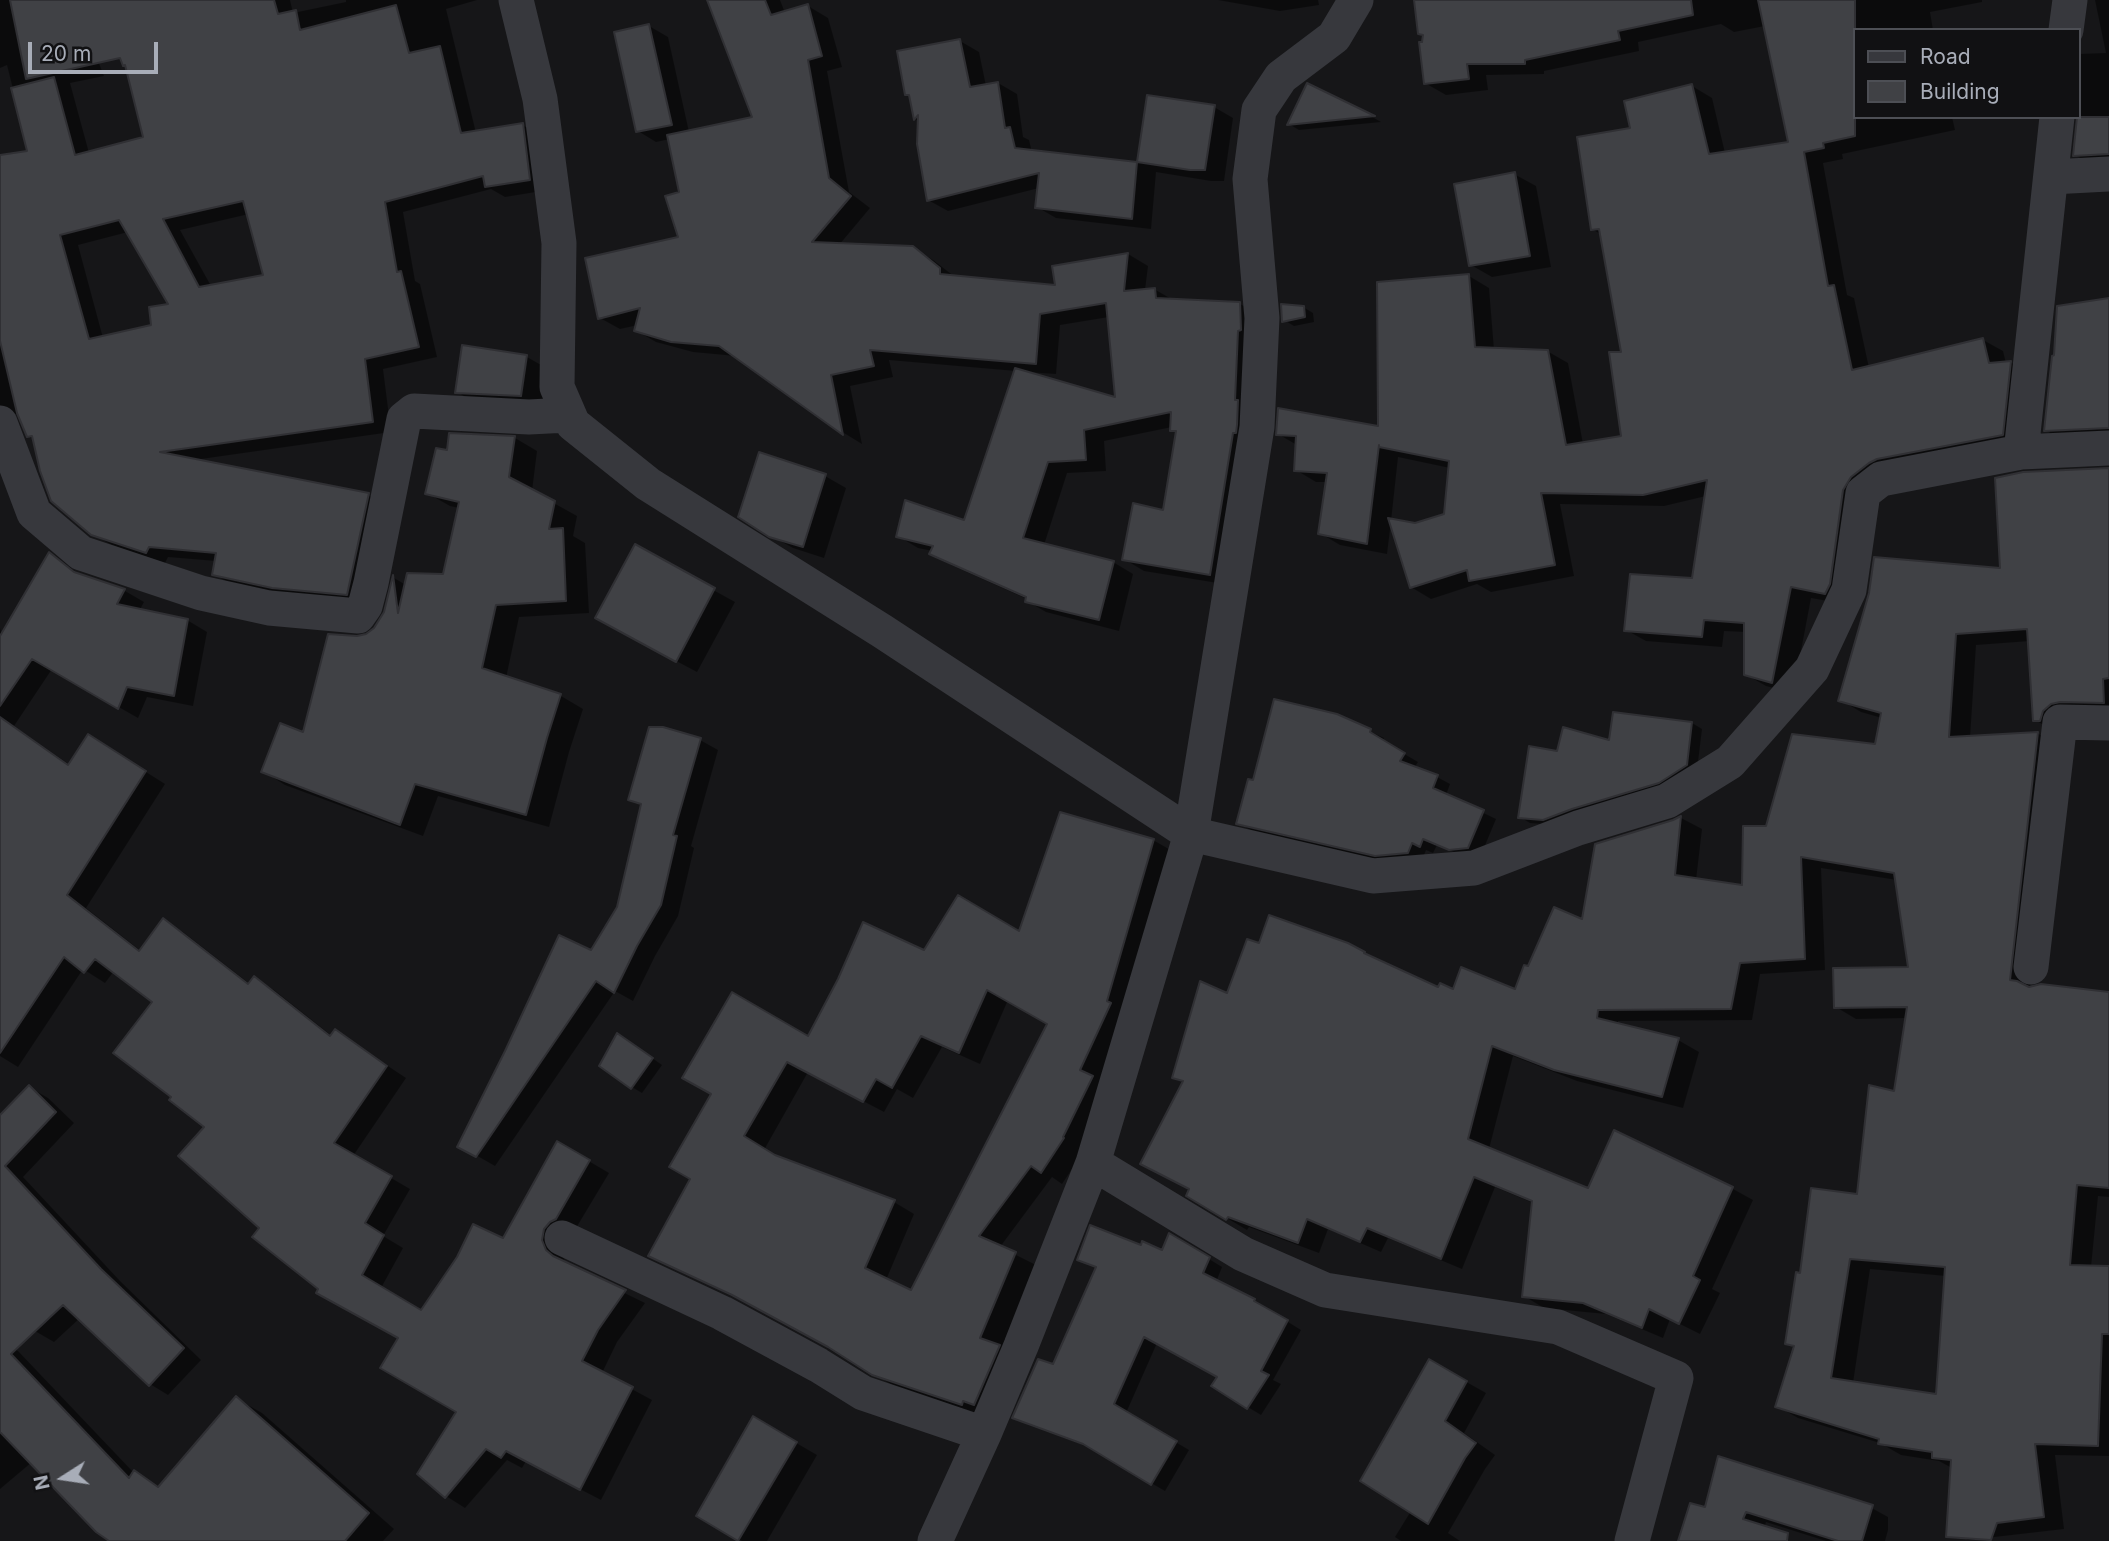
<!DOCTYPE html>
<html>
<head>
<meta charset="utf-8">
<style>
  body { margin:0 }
  #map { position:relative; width:2109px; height:1541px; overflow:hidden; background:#161618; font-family:Inter,sans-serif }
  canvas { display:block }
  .legend { position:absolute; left:1853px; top:28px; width:228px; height:91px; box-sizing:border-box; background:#111113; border:2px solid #4d4f55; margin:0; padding:9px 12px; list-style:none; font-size:21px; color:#a8adb8 }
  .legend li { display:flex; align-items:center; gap:14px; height:35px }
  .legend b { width:35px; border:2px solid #4d4f55 }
  .north { position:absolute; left:28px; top:1443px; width:70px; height:70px; -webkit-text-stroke:5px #111113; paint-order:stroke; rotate:258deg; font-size:19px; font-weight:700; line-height:28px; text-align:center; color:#a8adb8 }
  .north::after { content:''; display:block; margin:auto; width:24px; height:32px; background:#a8adb8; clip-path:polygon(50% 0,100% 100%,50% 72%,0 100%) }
  .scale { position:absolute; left:28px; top:42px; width:130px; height:32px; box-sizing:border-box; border:4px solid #a8adb8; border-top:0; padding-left:9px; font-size:21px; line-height:24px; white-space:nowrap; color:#a8adb8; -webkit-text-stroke:5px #111113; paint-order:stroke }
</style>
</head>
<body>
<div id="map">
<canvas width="2109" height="1541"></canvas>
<ul class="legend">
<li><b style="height:9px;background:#37383d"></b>Road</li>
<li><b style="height:19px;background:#404145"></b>Building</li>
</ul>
<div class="north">N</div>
<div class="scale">20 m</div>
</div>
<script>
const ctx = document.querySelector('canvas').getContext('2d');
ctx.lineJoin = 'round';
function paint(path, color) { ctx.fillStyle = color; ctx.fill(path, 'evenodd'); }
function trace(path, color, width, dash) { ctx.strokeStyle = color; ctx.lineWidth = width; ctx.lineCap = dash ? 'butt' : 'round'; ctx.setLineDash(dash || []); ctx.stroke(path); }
paint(new Path2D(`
  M0,0H74L104,76L70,83L89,153L146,138L112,0H290L293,13L346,2V0H477L446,9L476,133L522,125L541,135L548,190L505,197L491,189L403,212L415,281L420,284L437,357L383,369L391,432L194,460L368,495L387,506L366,604L292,598L233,585L214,574L216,561L168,557L165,563L112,545L92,534L35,440L28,436L20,414H12L0,428V197L36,181L7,65L0,68ZM249,214L265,277L211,286L180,230ZM128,232L170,306L153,326L103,338L78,245Z
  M710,0H780L785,13L808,6L828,18L842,67L827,71L849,192L870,208L839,245L913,248L933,260L955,277L1057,287L1054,268L1128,254L1148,266L1145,290L1154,289L1173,300L1240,304L1260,315L1230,585L1144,571L1124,559L1164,512L1177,433L1172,430V427L1104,441L1106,471L1067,473L1044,545L1113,562L1133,574L1119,631L1046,612L1027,601V599L951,565L931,554L933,551L918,548L898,536L965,522L1016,371L889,360L893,377L850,386L862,444L844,433L736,356L693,352L656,342L637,331L638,325L620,329L600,318L680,238L681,193L670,139L656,142L638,131L649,26L668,37L689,132L754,118ZM1109,317L1117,400L1027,373V372L1056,374L1060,325Z
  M1218,0H1318L1319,5L1280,11Z
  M1416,0H1982V2L1930,12L1933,30H1855V117H1952L1955,130L1842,154L1843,159L1823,163L1847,295L1854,298L1869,368L1983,340L2003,351L2006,363L2010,362L2030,374L2022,446L1871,488L1845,604L1811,598L1793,693L1766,686L1745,674L1746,632L1724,631L1722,647L1646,641L1626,630L1693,580L1706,496L1664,506L1560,504L1574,576L1491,592L1477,584L1431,599L1411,587L1391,521L1387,554L1340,545L1320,533L1327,482H1316L1296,470L1297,445L1278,434L1380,428L1469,276L1489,288L1494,350L1547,351L1568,363L1583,444L1623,437V354L1602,235L1592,229L1632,129L1692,86L1712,98L1725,153L1790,143L1765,26L1734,32L1721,24L1638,42L1639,51L1544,71V74L1486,75L1488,90L1446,95L1425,83L1424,35ZM1398,457L1450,468L1446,515L1415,525L1391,521Z
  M2095,0H2109V164H2092L2075,155L2079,117V54L2106,53Z
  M960,41L979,52L986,86L998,83L1017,94L1023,137L1029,140L1032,152L1138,164L1149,97L1214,107L1233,118L1224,181H1211L1156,172L1151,229L1056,218L1037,207L1039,188L948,211L928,200L920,122L915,119L911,97L907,94Z
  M1308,85L1374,118L1381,122L1299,130L1289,124Z
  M1514,174L1536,186L1551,267L1492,277L1471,265Z
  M1303,307L1313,313L1314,322L1294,326L1284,320Z
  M2109,324V440L2066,442L2045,430Z
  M527,357L548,369L542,408L478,404L457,392Z
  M451,435L515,438L537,451L532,491L577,516L573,536L585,543L589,613L519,617L506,678L561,696L583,709L569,752L549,827L438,796L423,836L285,785L263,771L304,734L357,638L367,636L375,629L386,612L394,578L406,585L444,576L459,508L450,506L427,493L448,452Z
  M2109,470V713L2056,732L2035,720L2030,641L1976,645L1970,738L2037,733L2058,745L2030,989L2109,993V1197L2098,1196L2091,1267L2109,1268V1456L2055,1455L2064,1529L1968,1540L1948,1529L1952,1468L1939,1461L1901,1455L1880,1443L1798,1418L1777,1406L1795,1348L1787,1343L1802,1275L1859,1196L1896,1093L1907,1018L1856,1019L1836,1007L1910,969L1897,880L1821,868L1825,970L1760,974L1752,1020L1618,1021V1025L1678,1040L1699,1052L1683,1108L1577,1081L1513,1056L1489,1149L1589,1191L1615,1132L1733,1189L1753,1200L1712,1289L1720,1293L1700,1334L1670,1319L1663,1338L1606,1314L1544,1308L1524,1296L1533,1203L1495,1187L1462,1269L1388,1238L1381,1252L1328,1229L1319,1253L1249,1227L1247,1230L1188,1195L1190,1189L1184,1083L1174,1077L1260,945H1347L1439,990L1516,992L1529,969L1583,922L1674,822L1681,818L1702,829L1696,880L1744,887L1768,828L1876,746L1882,718L1861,712L1841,700L2002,570ZM1870,1269L1946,1276L1938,1396L1853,1383Z
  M825,476L846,488L824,558L793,548L770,535Z
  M635,547L735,602L697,672L618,630Z
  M49,554L83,577L125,591L144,602L139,611L187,620L207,632L193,706L147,697L138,718L52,669L14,726L70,765L108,748L165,784L86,908L141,951L164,921L183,932L250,984L254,979L274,990L332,1036L335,1031L406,1078L353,1156L410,1189L383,1236L403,1248L381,1288L422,1312L504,1241L558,1143L609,1173L561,1253L567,1265L645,1303L617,1342L602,1373L652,1400L601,1500L526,1461L522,1468L507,1460L465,1508L446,1496L458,1412L400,1337L320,1289L261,1228L206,1126L174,1097L154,1001L114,971L105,983L83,969L18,1067L0,1056V628L2,636Z
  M1336,716L1384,738L1382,741L1418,762L1414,768L1437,777L1450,784L1446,795L1496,819L1481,855L1464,856L1437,845L1433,853L1426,850L1422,860L1389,862L1251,830L1238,823L1255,783Z
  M1692,723L1702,729L1697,770L1669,787L1554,825L1530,823L1520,817L1558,753Z
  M700,740L718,750L691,846L694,848L678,916L655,956L633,1001L615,991L495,1166L460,1146L592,953L619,907L643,806L630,799Z
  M1153,840L1174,852L1084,1151L1062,1184L1052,1177L1000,1247L1036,1265L982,1416L894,1386L838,1352L754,1306L670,1267L650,1255L692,1178L672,1166L808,1038L925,952L1020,933ZM1008,1000L1050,1024L912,1292L886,1280L914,1214L894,1202L775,1156L764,1150L808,1072L884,1112L897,1089L913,1098L942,1047L980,1064Z
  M628,1041L662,1065L642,1093L632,1087Z
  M29,1087L48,1098L74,1123L23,1177L120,1281L201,1360L168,1395L150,1384L80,1318L54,1342L35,1331L0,1293V1118Z
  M1170,1235L1222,1267L1216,1282L1254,1301L1301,1330L1273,1380L1281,1384L1261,1415L1213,1386L1219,1377L1157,1343L1126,1413L1189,1450L1165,1491L1089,1447L1028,1425L1015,1418L1053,1366L1098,1269L1079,1259L1141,1248L1162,1252Z
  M0,1341L18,1351L134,1473L160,1487L237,1399L262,1413L394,1529L383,1541H112L32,1462L0,1489Z
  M1429,1361L1486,1393L1464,1433L1495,1455L1485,1469L1448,1533L1460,1541H1401L1395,1537L1411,1511Z
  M753,1418L817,1455L767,1541H742L698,1516Z
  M1868,1506L1888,1517V1530L1885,1541H1826L1766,1522L1760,1541H1680L1706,1509Z`), '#0007');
const building = new Path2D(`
  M10,0H274L278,14L296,10L300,30L396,5L409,53L440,46L461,133L523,123L530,180L485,187L483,176L385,202L397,272L401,271L419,347L365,359L373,422L160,452L369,493L347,595L272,588L212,575L216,553L149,547L146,553L91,535L51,501L40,471L32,436L27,437L17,413L0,341V155L27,151L11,88L54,77L75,155L143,137L125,65L123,66L120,58L26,79ZM243,201L263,275L199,287L163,219ZM119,220L168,304L149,307L151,325L89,339L60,235Z
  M707,0H765L771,15L808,4L822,56L808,60L829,178L851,196L812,242L913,246L940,268V274L1055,285L1052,266L1128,253L1124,291L1155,288L1156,298L1240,302L1241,330L1238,331L1235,400H1238L1237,425L1236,433H1233L1210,575L1122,560L1133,503L1163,510L1176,431H1170L1171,412L1084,430L1086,460L1048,462L1023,538L1114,561L1099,620L1025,602L1026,597L929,554L933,546L896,537L905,500L964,520L1015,368L1115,397L1106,303L1040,314L1036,364L870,350L874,366L831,375L843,435L719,346L671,342L634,331L640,308L598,319L585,258L678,237L665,196L679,192L667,135L752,117Z
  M1414,0H1691L1693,15L1618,31L1620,40L1525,60V64H1467L1469,79L1424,84L1419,42H1422L1423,35L1418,34Z
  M1758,0H1855V136L1823,143L1824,148L1804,152L1828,286L1834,285L1852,370L1983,338L1989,363L2011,361L2003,435L1877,459L1869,463L1851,477L1843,490L1830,584L1825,594L1791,587L1772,683L1744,675V623L1704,620L1702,637L1624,631L1630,574L1692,578L1707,480L1643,495L1541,493L1555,565L1469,581L1467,570L1410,588L1388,518L1415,523L1444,514L1449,461L1379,447V445L1367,544L1318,534L1327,473L1294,471L1296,436L1276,435L1278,408L1378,426L1377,282L1469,274L1475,347L1548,350L1566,445L1621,436L1609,352H1621L1599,229L1591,230L1577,137L1630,128L1624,101L1692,84L1709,154L1788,142Z
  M649,24L672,125L636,132L614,32Z
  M960,39L970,87L998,82L1005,128L1010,127L1015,148L1137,162L1147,95L1215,105L1205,170H1190L1137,162L1132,219L1035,208L1039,173L927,201L917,144L918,115L914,120L909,95H905L897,51Z
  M1307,83L1375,116L1287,125Z
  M2077,117H2109V154L2073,156Z
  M1515,172L1530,256L1469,266L1454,184Z
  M2109,298V428L2044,431L2052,356L2054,355L2057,306Z
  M1281,304L1304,306L1305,317L1282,322Z
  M462,345L527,355L521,396L455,393Z
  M449,433L515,436L509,477L555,501L549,529L563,528L566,601L496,605L482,668L561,694L547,738L526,815L415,784L400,825L261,772L280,723L303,732L328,634L357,636L366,634L374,628L384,612L393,575L398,613L407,573L443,574L459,502L425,494L436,448L447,450Z
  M759,452L826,474L803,547L769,537L738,517Z
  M2109,468V678L2103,679L2104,703L2060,702L2051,704L2043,711L2040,721H2033L2027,629L1956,634L1949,737L2038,732L2010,980L2017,981L2029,987L2041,984L2109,992V1188L2077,1185L2070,1265L2109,1266V1334H2102L2098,1446L2035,1444L2044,1517L1997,1523L1991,1540L1946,1537L1951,1460L1932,1458V1452L1878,1444L1879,1439L1775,1407L1794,1346L1785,1344L1796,1272L1800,1273L1811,1188L1857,1194L1869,1085L1894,1091L1907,1007L1834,1008L1833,968L1908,967L1894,873L1801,857L1805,959L1740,963L1731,1009L1598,1010L1597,1018L1679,1038L1662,1097L1554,1070L1492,1046L1468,1139L1588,1188L1614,1130L1733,1187L1693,1276L1700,1280L1679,1324L1649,1309L1642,1328L1583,1303L1522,1297L1532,1201L1474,1177L1441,1259L1367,1228L1360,1242L1307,1219L1298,1243L1228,1217L1226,1220L1186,1196L1189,1189L1140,1164L1183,1081L1172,1078L1200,981L1227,993L1247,939L1259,943L1269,915L1348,943L1365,952L1364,953L1438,987L1440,983L1453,989L1461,967L1515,989L1524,965L1528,966L1554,907L1582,919L1595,844L1673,820L1681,816L1675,875L1742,885L1743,826H1766L1792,734L1875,744L1881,713L1838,701L1869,593L1874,557L2000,568L1995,478L2023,472ZM1850,1259L1945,1267L1936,1394L1831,1378Z
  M635,544L715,588L676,662L595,618Z
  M49,552L74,572L125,589L117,604L188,619L174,696L127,687L118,709L32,659L0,706V636Z
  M1274,699L1337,714L1371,729L1370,732L1405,753L1400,761L1438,775L1433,788L1484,810L1468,848L1449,850L1423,839L1420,847L1412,843L1408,853L1375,856L1236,824L1248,779L1253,780Z
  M1613,712L1692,722L1687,765L1659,783L1572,809L1543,820L1518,818L1529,746L1557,751L1563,727L1609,740Z
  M0,717L68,765L88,734L146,771L67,895L139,951L163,918L248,984L254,976L330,1036L335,1029L387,1066L334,1143L392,1176L365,1223L384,1235L362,1275L421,1310L457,1257L473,1224L503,1238L557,1141L590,1160L556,1219L550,1222L544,1229L542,1240L546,1250L553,1256L626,1290L598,1330L582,1361L633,1387L580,1490L506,1451L501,1458L486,1449L445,1498L417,1474L456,1412L380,1368L398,1338L316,1293L318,1289L252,1237L259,1228L178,1156L204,1127L169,1100L171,1097L113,1053L152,1002L95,959L84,973L64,957L0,1053Z
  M649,727H663L701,738L673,835L677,836L661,905L637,946L614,993L596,981L476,1157L457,1147L505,1051L559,935L591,950L617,907L641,804L628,800Z
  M1060,812L1154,839L1107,1001L1111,1003L1080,1070L1093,1076L1063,1137L1064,1138L1041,1173L1031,1166L979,1236L1016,1252L980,1338L1000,1345L974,1405L963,1401L962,1405L872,1375L828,1347L732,1295L648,1256L690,1179L669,1167L711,1094L682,1078L732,992L808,1036L838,979L863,922L924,950L958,895L1019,931ZM987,990L1047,1024L911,1290L865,1268L895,1200L775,1155L744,1136L787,1062L863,1102L876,1079L892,1088L921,1036L959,1053Z
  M617,1033L653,1058L631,1089L599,1066Z
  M29,1085L56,1112L5,1166L101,1269L184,1348L149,1386L63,1305L11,1354L129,1478L134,1470L158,1487L236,1396L369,1513L345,1541H109L96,1532L0,1432V1115Z
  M1090,1225L1141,1245L1142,1241L1162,1250L1169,1233L1210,1257L1203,1273L1255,1299L1254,1301L1288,1320L1261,1371L1269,1375L1247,1409L1211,1386L1217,1377L1144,1337L1114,1404L1177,1441L1151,1485L1083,1444L1012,1418L1038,1359L1053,1364L1096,1267L1077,1260Z
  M1429,1359L1467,1381L1445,1421L1476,1443L1465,1458L1428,1524L1360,1481Z
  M753,1416L797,1442L738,1541L696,1516Z
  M1718,1456L1873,1505L1862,1541H1838L1746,1512L1743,1519L1788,1533L1787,1541H1678L1690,1503L1705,1507Z`);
paint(building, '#404145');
trace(building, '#303034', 2);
trace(new Path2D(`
  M516,0L540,99L559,243L557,387L573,424L648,484L882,631L1191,834L1373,876L1474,868L1578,828L1667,801L1730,762L1812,669L1849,590L1863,493L1881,479L2021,452L2057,117
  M2066,30L2070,0
  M2051,177L2109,174
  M0,423L34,513L81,553L201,593L269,608L358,616L365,606L371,583L404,419L414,411L529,417L568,415
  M2021,452L2109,448
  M2031,967L2060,722L2109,723
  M1093,1163L1243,1254L1325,1290L1558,1327L1676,1378L1632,1541
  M562,1238L722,1313L818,1365L863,1393L984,1434
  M935,1541L984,1434L1021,1346L1093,1163L1191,834L1257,427L1262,318L1250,179L1259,110L1281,77L1334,37L1356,0`), '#37383d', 35);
</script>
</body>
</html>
